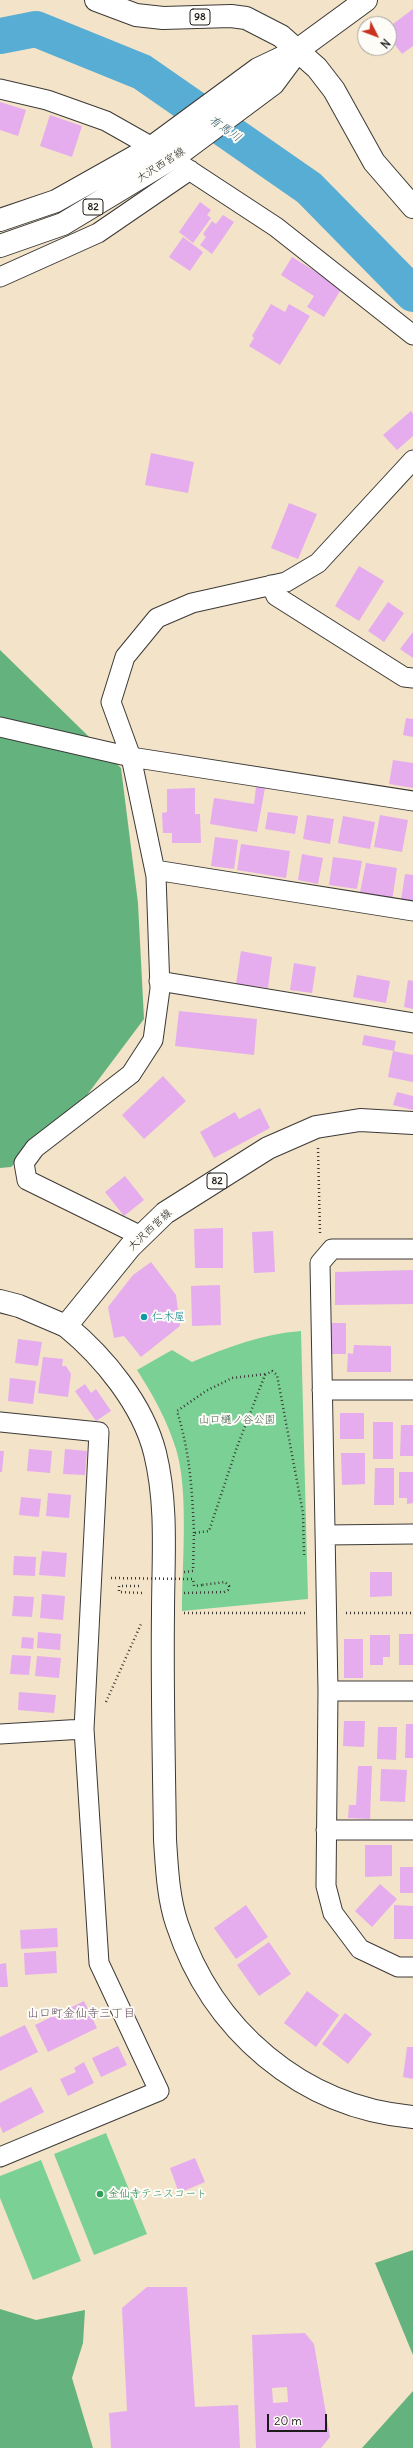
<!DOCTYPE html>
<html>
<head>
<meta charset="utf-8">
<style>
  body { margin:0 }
  #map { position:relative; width:413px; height:2448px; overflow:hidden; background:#f3e3c8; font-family:Delius,sans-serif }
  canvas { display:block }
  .north { position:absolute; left:357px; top:16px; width:40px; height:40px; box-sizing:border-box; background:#fdfcf7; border:1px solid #a3a29f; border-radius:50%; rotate:132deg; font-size:11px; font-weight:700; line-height:16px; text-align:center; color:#1c1c1c }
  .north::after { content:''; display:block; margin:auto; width:14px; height:18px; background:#c8321e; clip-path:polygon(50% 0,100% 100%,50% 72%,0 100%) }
  .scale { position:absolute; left:267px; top:2414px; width:60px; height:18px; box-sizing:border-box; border:2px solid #1c1c1c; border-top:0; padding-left:5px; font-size:12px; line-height:14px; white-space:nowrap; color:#1c1c1c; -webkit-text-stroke:3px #fdfcf7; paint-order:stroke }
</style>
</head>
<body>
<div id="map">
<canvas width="413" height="2448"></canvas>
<div class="north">N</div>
<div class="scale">20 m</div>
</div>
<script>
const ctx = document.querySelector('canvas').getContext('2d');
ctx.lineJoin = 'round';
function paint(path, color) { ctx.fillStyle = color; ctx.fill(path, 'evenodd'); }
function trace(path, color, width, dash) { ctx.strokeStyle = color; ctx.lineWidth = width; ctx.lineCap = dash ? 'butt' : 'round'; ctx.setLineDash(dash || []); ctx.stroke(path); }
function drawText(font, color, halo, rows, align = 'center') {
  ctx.font = font + ' Delius,"Klee One",sans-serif'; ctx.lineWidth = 4; ctx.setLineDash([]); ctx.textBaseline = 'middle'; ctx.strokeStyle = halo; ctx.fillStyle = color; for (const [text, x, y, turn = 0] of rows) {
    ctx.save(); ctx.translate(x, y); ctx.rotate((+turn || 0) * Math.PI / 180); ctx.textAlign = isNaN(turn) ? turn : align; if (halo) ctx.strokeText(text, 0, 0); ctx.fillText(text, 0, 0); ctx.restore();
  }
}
paint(new Path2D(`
  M301,1331L308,1599L182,1611C182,1565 189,1491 176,1449C167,1420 153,1395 137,1370L172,1350L192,1362C228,1347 262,1334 301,1331Z
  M106,2133L147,2234L94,2255L54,2154Z
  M41,2160L81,2261L33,2280L0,2198V2176Z`), '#7bd195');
paint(new Path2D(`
  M0,650L121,768L138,903L144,1019L87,1095L11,1167L0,1168Z
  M413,2250V2355L375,2263Z
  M0,2309L36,2320L85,2310L83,2343L72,2378L93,2448H0Z
  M413,2391V2448H362Z`), '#64b37e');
trace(new Path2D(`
  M0,36L36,29L142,72L309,188L413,294`), '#58add4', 36);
paint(new Path2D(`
  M413,9V46L402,54L389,37V27Z
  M0,102L26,110L18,136L0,130Z
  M50,115L82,126L72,157L40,146Z
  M200,202L211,210L207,215L211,218L193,243L179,232Z
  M223,215L234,222L212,254L200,245L206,237L203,234L212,221L216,224Z
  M183,237L203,252L190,271L169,257Z
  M292,257L342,288L324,317L307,307L314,296L281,275Z
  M271,304L285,312L289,304L310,316L280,365L249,346L254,338L252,336Z
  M411,411L413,414V436L397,450L383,435Z
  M151,453L194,462L188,493L145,485Z
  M289,503L317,514L298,559L271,548Z
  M359,566L384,581L359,621L335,606Z
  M388,602L404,613L384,642L368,631Z
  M413,632V658L400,649Z
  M406,718L413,719V737L403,735Z
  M393,760L413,763V788L389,784Z
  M256,787L265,788L257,832L210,824L214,798L254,804Z
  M195,788V814H200L201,843H172V833H163L162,813L167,812V789Z
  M268,812L298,816L295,834L265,829Z
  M307,815L334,819L330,844L303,839Z
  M380,815L408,820L402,852L374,847Z
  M343,816L375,822L370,849L338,843Z
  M215,837L238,840L234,869L211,866Z
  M241,844L290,851L286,878L237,870Z
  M302,854L323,858L318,884L298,880Z
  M333,857L362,861L357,889L329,885Z
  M366,863L397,868L392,901L359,897Z
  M405,874L413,875V902L401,900Z
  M241,951L272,957L268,988L236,984Z
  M294,963L316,967L312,993L290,990Z
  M357,975L390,981L386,1003L353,997Z
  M408,980L413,981V1009L404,1007Z
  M179,1011L257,1019L254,1055L175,1046Z
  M364,1035L396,1041L394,1051L362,1045Z
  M393,1051L413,1055V1082L388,1077Z
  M163,1076L186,1101L144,1139L122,1115Z
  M397,1092L413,1096V1110L393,1105Z
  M260,1108L270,1128L214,1158L200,1132L235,1112L239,1119Z
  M125,1176L144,1200L124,1216L105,1192Z
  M223,1228V1268H195L194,1229Z
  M273,1231L275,1272L254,1273L252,1232Z
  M151,1262L176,1295L180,1326L141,1357L124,1336L114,1338L108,1307L133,1275Z
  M413,1270V1304L335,1305V1272Z
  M220,1285L221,1325L192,1326L191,1286Z
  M330,1323H346V1354H331Z
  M18,1339L42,1342L38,1366L15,1363Z
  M354,1345L391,1346V1372H347L348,1353L353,1354Z
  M43,1357L63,1359L62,1366H66L71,1374L68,1397L38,1393Z
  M10,1378L36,1381L33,1404L8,1401Z
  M85,1384L91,1393L96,1389L111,1411L96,1421L75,1391Z
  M340,1413H364V1439H340Z
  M373,1422H393V1459H373Z
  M401,1425H413V1456H400Z
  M29,1449L52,1451L50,1473L27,1471Z
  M65,1449L87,1451L85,1475L63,1474Z
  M0,1451H4L2,1472H0Z
  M341,1453H365V1484L342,1485Z
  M375,1468H394V1505H374Z
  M399,1472H413V1503L407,1504V1498H399Z
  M48,1493L71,1495L69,1518L46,1516Z
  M21,1497L41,1499L39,1517L19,1515Z
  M42,1551L67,1553L65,1577L39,1575Z
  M14,1556L36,1557L35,1576L13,1575Z
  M370,1572H392V1596L370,1597Z
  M42,1594L65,1596L63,1620L40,1618Z
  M14,1596L34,1597L32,1617L12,1616Z
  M38,1632L61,1634L60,1650L37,1648Z
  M399,1634H413V1665H399Z
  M370,1635H390V1657H383V1665H370Z
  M22,1637L34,1638L33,1649L21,1648Z
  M344,1639H363V1678H344Z
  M12,1655L31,1656L29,1675L10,1674Z
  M37,1656L61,1658L59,1678L35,1676Z
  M19,1692L56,1695L54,1713L18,1710Z
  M344,1721H365L364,1747L343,1746Z
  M406,1724H413V1758H405Z
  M378,1727H397L396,1760L377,1759Z
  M358,1766H372L370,1819L348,1818L349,1805H356Z
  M381,1769L407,1770L405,1802L380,1801Z
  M365,1845H392V1876L365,1877Z
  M400,1867H413V1893H400Z
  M380,1884L397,1899L372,1927L355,1911Z
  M246,1905L268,1937L236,1959L214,1928Z
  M394,1905L413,1906V1939H394Z
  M57,1928L58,1947L21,1949L20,1930Z
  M269,1942L291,1974L259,1996L237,1965Z
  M56,1951L57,1973L25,1975L24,1953Z
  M6,1963L8,1987H0V1964Z
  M307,1991L339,2015L316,2047L284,2023Z
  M84,2001L97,2028L48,2052L35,2025Z
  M345,2013L372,2034L348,2064L322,2044Z
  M25,2025L38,2052L0,2071V2037Z
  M118,2046L127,2065L101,2077L92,2058Z
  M407,2047H413V2079L403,2077Z
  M84,2062L94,2083L68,2096L60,2079L76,2072L74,2068Z
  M31,2087L44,2112L3,2133L0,2126V2103Z
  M195,2158L205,2182L179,2193L170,2168Z
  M147,2287H187L195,2407L238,2405L240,2448H111L109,2413L127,2411L122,2308Z
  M305,2333L314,2344L330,2437L321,2448H256L252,2335ZM287,2387L288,2402L273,2403L272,2388Z`), '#e5adee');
const minor = new Path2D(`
  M0,89L47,100L106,121L152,147
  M183,166L276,227L413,335
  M0,277L98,233L190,170
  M271,585L276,596L404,677L413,678
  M0,727L131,757L413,801
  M155,870L413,911
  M159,981L413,1023
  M141,1236L27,1180L24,1163L35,1148L131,1074L153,1040L160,989L156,876L131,757L111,702L125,657L157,618L192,603L286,582L318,563L413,460
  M413,1249H332L320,1263L328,1691L326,1886L333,1913L360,1949L398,1967H413
  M322,1390H413
  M0,1422L99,1432L84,1729L99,1963L159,2091L0,2157
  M326,1535L413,1534
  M328,1691H413
  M0,1734L84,1729
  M326,1830H413`);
const tertiary = new Path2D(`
  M299,49L366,0
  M66,1326C104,1357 143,1405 155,1453C168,1506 163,1560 163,1613C162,1689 164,1765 165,1840C167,1869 168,1897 177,1924C212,2030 301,2107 413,2117`);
const primary = new Path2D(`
  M96,0L136,15L163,18L231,16L246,18L281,36L317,68L334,90L374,162L413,207
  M0,220L56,201L152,147L258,69L296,51
  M0,246L63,224L179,154L273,84L299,49
  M0,1301L19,1306L66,1326L130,1247L165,1213L268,1148L316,1127L360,1120L413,1123`);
trace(minor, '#3c3a36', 21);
trace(tertiary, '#3c3a36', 24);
trace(primary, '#3c3a36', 24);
trace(new Path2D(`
  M318,1148L320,1233
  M194,1533C192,1487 190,1454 177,1411L206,1391L232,1378L266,1374
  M184,1572L193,1571L194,1533L209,1531L237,1447L265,1375L272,1371L277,1375L303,1513L304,1555
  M142,1593L119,1592V1586H142
  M184,1593L224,1592L228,1590L229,1586L225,1582L202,1585
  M184,1613H307
  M346,1613H413
  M106,1702L141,1624`), '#3c3a36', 2.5, [1, 3]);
trace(minor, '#fff', 19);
trace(tertiary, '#fff', 22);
trace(primary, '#fff', 22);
trace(new Path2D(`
  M111,1578L193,1579L194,1586L202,1585`), '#3c3a36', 2.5, [1, 3]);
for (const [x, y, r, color] of [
  [144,1317,4,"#0f9aa8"],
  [100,2194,4,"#2e9e5b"]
]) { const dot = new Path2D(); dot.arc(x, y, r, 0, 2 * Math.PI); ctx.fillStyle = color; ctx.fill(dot); trace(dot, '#fdfcf7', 1.5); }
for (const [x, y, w] of [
  [200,17,20],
  [93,207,20],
  [217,1181,20]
]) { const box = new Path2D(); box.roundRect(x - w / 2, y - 8, w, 16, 3); ctx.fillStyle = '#fdfcf7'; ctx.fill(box); trace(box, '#1c1c1c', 1); }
drawText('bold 10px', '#1c1c1c', null, [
  ["98",200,17],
  ["82",93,207],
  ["82",217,1181]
]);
drawText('11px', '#1c1c1c', '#fdfcf7', [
  ["大沢西宮線",161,165,-33],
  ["大沢西宮線",150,1230,-43]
]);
drawText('11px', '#0d838f', '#fdfcf7', [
  ["仁木屋",152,1317]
], 'left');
drawText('11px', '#3d5b46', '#fdfcf7', [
  ["山口樋ノ谷公園",237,1420]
]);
drawText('11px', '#27864d', '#fdfcf7', [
  ["金仙寺テニスコート",108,2194]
], 'left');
drawText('italic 12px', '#375d6f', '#fdfcf7', [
  ["有馬川",225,129,35]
]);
drawText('12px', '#624f66', '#fdfcf7', [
  ["山口町金仙寺三丁目",81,2014]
]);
</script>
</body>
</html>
